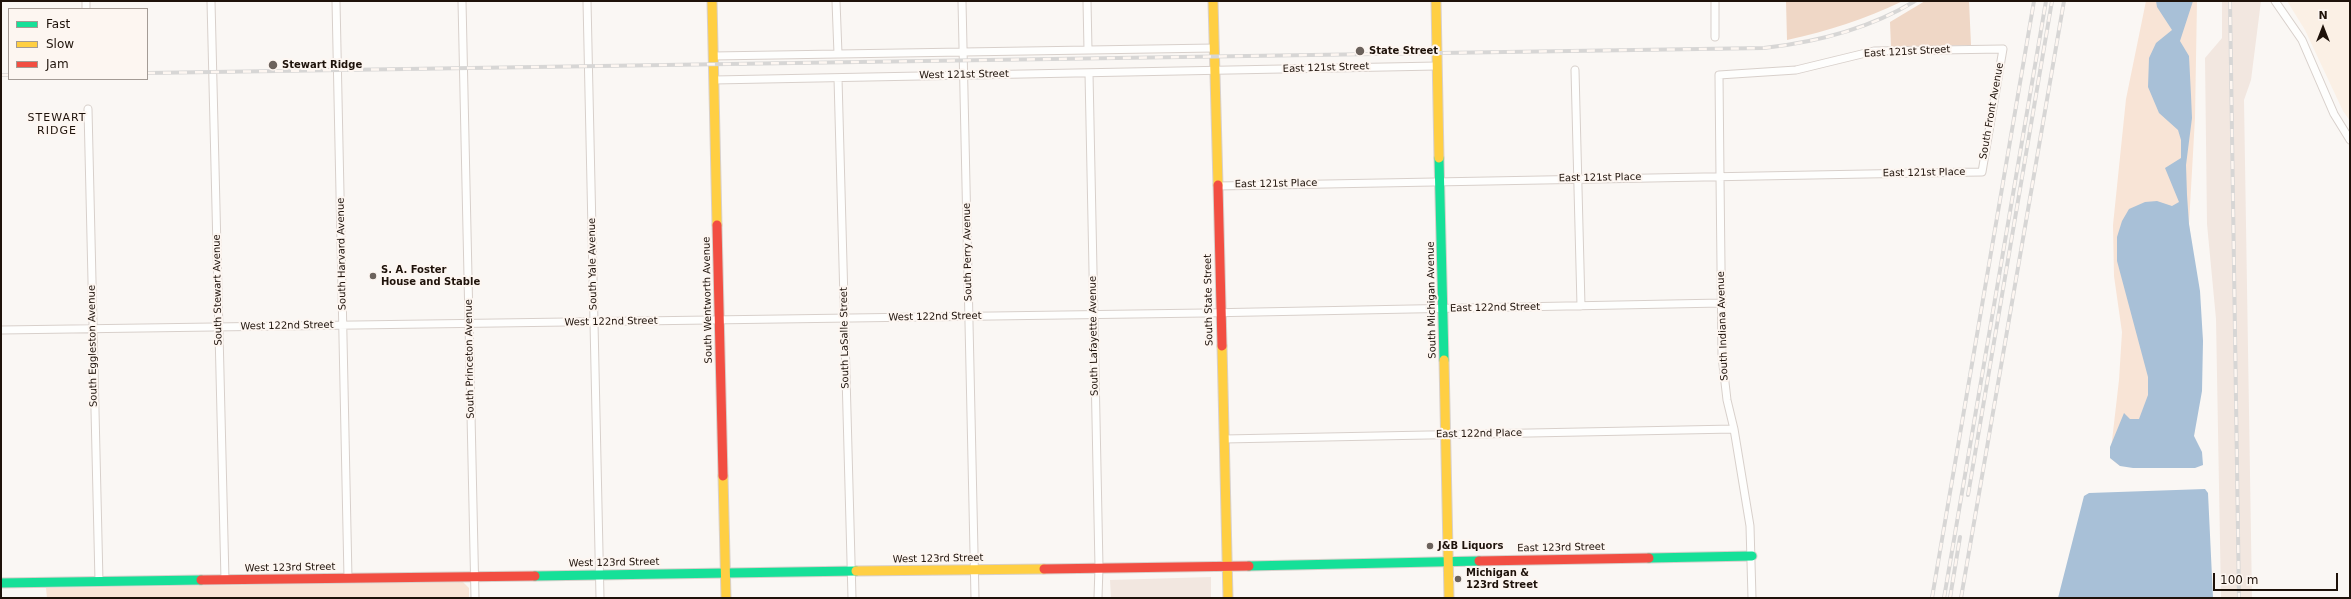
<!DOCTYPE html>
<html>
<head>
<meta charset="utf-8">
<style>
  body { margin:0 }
  #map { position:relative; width:2351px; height:599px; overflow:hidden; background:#faf7f4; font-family:"DejaVu Sans",sans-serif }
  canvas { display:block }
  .frame { position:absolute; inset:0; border:2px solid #1e120a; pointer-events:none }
  .legend { position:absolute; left:8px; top:8px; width:140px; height:72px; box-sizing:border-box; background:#fdf6f1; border:1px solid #a49b95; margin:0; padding:5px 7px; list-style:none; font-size:12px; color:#1e120a }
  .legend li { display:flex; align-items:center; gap:8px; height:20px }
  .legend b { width:20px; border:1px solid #a49b95 }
  .north { position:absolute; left:2303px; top:8px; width:40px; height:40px; -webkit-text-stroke:3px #fdf6f1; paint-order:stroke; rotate:0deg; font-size:11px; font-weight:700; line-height:16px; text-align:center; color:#1e120a }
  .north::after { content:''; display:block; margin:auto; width:14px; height:18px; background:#1e120a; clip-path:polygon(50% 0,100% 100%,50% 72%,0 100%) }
  .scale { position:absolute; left:2213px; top:573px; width:125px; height:18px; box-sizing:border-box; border:2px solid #1e120a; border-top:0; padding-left:5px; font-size:12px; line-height:14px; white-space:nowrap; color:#1e120a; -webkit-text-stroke:3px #fdf6f1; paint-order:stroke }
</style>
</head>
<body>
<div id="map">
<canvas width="2351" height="599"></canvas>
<div class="frame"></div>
<ul class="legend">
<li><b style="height:5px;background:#16e098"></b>Fast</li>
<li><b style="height:5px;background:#ffcf43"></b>Slow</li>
<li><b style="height:5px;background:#f24e42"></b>Jam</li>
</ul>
<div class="north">N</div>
<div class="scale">100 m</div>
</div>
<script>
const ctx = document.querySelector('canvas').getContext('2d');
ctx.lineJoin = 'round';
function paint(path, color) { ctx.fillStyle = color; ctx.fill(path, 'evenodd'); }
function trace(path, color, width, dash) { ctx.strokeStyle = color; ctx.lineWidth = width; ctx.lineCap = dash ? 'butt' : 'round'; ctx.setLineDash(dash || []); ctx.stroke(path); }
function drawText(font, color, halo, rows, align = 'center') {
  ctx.font = font + ' "DejaVu Sans",sans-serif'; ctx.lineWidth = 4; ctx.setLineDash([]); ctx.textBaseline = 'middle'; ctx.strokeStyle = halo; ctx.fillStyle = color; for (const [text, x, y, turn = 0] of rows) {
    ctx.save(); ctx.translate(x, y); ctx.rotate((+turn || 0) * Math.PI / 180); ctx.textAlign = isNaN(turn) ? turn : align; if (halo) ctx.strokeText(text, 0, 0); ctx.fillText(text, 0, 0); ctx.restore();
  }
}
paint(new Path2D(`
  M2287,1H2350V121L2343,111L2305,30Z`), '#fbf0e5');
paint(new Path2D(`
  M2222,1H2261L2251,80L2244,100L2252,598H2221L2216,319L2207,224L2205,58L2222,38Z
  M1211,577V598H1111L1110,580Z`), '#f2e7e0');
paint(new Path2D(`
  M2146,1H2197L2195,118L2189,224L2203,341L2194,436L2203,465L2120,466L2110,458L2119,380L2122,332L2114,276L2113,225L2126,99Z
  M463,582L469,588V598H47L46,588Z`), '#f8e4d6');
paint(new Path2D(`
  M1786,1H1903C1865,19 1828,31 1787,40Z
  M1925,1H1969L1971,45L1891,47L1890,22Z`), '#efd7c6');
paint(new Path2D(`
  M2156,1H2193L2180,41L2189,56L2191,95L2192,118L2186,165L2187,195L2189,224L2200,291L2203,341L2202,391L2194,436L2202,452L2203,465L2195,468H2133L2120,466L2110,458V447L2124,413L2130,419H2139L2148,395V377L2117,261V237L2122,221L2129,209L2145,202L2157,201L2172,206L2179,202L2165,168L2181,158V140L2178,130L2159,113L2148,87L2149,58L2156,43L2172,30L2157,7Z
  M2205,489L2208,493L2213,598H2058L2084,496L2089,493Z`), '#a8c0d7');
const street = new Path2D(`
  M86,1V9
  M211,1L225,580
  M336,1L348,578
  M462,1L475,598
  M587,1L600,598
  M836,1L838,54
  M962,1L975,598
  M1087,1L1088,50
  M1715,1V37
  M2275,1L2302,40L2334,114L2350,140
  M713,56L1214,48
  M1575,70L1581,306
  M1089,73L1099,567L1098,598
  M838,78L852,598
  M714,80L1437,66
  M88,109L99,582
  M1218,186C1472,183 1727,176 1982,172L2003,49L1874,51L1796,70L1719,75L1720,177L1722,356L1727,400L1734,429L1750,526L1752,598
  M1,330L1205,313L1722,303
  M1224,439L1734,429`);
const fast = new Path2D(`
  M1439,158L1444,360
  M1649,558L1752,556
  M1249,566L1479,561
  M535,576L856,571
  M1,583L201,580`);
const slow = new Path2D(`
  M712,1L717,225
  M1213,1L1218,185
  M1436,1L1439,158
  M1222,346L1228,598
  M1444,360L1449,598
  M723,476L726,598
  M856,571L1044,569`);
const jam = new Path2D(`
  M1218,185L1222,346
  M717,225L723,476
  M1479,561L1649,558
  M1044,569L1249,566
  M201,580L535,576`);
trace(street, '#d8d0cb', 9);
trace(fast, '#d8d0cb', 11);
trace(slow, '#d8d0cb', 11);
trace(jam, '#d8d0cb', 11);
trace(street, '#fefefd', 7);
trace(fast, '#16e098', 9);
trace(slow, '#ffcf43', 9);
trace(jam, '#f24e42', 9);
const rail = new Path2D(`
  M2230,1L2239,598
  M147,73L1764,48C1818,42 1869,29 1915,1
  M1,75H9
  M1968,495L2052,1
  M1932,598L2034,1
  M1944,598L2046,1
  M1950,598L1960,537
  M1961,598L2064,1`);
trace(rail, '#d7d6d5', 4);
trace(rail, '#fdf6f1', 2.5, [8]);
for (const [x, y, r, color] of [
  [1360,51,5,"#6b625c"],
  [273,65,5,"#6b625c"],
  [373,276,4,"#6b625c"],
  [1430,546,4,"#6b625c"],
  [1458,579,4,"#6b625c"]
]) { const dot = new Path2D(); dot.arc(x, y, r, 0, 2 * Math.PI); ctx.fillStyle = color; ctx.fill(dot); trace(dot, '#fdf6f1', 1.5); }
drawText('bold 10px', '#1e120a', '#fdf6f1', [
  ["State Street",1369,51],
  ["Stewart Ridge",282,65],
  ["S. A. Foster",381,270],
  ["House and Stable",381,282],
  ["J&B Liquors",1438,546],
  ["Michigan &",1466,573],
  ["123rd Street",1466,585]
], 'left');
drawText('10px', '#1e120a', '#fdf6f1', [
  ["East 121st Street",1907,52,-3],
  ["East 121st Street",1326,68,-2],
  ["West 121st Street",964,75,-1],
  ["South Front Avenue",1992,111,-80],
  ["East 121st Place",1924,173,-1],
  ["East 121st Place",1600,178,-1],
  ["East 121st Place",1276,184,-1],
  ["South Perry Avenue",968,252,-91],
  ["South Harvard Avenue",342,254,-91],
  ["South Yale Avenue",593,264,-91],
  ["South Stewart Avenue",218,290,-91],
  ["South Wentworth Avenue",708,300,-91],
  ["South State Street",1209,300,-91],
  ["South Michigan Avenue",1432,300,-91],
  ["East 122nd Street",1495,308,-1],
  ["West 122nd Street",935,317,-1],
  ["West 122nd Street",611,322,-1],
  ["West 122nd Street",287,326,-1],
  ["South Indiana Avenue",1723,326,-92],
  ["South Lafayette Avenue",1094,336,-91],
  ["South LaSalle Street",845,338,-91],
  ["South Eggleston Avenue",93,346,-91],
  ["South Princeton Avenue",470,359,-91],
  ["East 122nd Place",1479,434,-1],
  ["East 123rd Street",1561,548,-1],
  ["West 123rd Street",938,559,-1],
  ["West 123rd Street",614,563,-1],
  ["West 123rd Street",290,568,-1]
]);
ctx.letterSpacing = '1px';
drawText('11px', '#1e120a', '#fdf6f1', [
  ["STEWART",57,118],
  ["RIDGE",57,131]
]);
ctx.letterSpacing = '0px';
</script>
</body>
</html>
